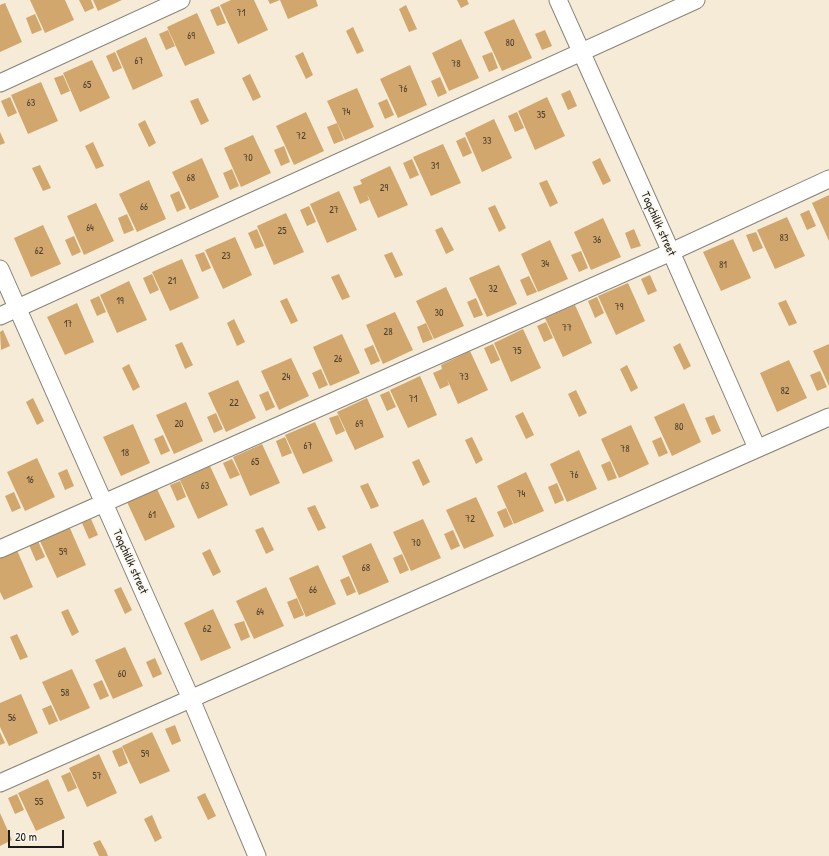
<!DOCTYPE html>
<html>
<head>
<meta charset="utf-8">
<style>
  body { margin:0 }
  #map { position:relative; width:829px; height:856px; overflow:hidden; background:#f5ebd6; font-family:"Patrick Hand",sans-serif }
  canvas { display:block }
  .scale { position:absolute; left:8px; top:830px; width:56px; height:18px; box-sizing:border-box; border:2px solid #1c1c1c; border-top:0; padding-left:5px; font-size:12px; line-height:14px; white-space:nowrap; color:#1c1c1c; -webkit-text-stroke:3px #fbf7ec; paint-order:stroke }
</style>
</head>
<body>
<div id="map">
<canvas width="829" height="856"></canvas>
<div class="scale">20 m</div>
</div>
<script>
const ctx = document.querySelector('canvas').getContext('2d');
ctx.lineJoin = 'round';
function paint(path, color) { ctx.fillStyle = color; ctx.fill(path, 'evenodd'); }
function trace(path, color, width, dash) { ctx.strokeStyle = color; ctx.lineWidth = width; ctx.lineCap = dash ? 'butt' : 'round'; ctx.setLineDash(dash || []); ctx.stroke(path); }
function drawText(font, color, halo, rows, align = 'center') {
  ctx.font = font + ' "Patrick Hand",sans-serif'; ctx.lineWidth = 3.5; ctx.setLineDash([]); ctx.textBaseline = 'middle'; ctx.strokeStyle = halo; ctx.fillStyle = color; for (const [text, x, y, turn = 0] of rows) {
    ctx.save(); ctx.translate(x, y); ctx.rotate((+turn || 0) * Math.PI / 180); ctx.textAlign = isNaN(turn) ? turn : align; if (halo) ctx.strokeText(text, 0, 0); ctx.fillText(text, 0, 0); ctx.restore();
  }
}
paint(new Path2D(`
  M30,0H65L74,20L45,33Z
  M79,0H91L94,8L85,12Z
  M93,0H122L98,11Z
  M231,0H254L268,30L238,44L220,5Z
  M268,0H316L318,6L288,19L280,0L270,4Z
  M457,0H467L469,4L461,8Z
  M5,3L22,42L0,52V5Z
  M406,5L417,29L409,32L399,9Z
  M219,6L226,23L217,26L210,10Z
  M197,13L215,53L185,66L167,27Z
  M35,14L42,30L32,34L26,18Z
  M514,19L532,58L502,71L484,32Z
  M353,27L364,51L357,54L346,31Z
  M168,30L175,46L166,50L159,34Z
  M545,30L552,46L542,50L535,34Z
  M146,37L163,76L133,90L116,51Z
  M461,39L479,78L449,91L432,53Z
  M115,52L122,68L113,72L106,56Z
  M303,52L313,75L306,79L295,56Z
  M492,52L498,68L489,72L482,56Z
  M92,60L110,98L80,112L63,73Z
  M410,65L427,105L398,118L380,79Z
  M250,74L261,97L253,101L242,78Z
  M63,75L70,91L61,95L54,78Z
  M440,77L447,93L438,97L431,81Z
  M41,82L58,121L28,134L11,95Z
  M357,88L374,127L345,140L327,101Z
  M570,90L577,106L568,110L561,94Z
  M10,97L17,113L8,117L1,101Z
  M547,97L565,136L535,150L518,111Z
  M198,98L209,121L201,125L190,101Z
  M387,99L394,115L385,119L378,103Z
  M306,112L324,151L294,165L276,126Z
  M517,112L524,128L515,132L508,116Z
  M494,119L512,158L482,172L465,133Z
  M145,120L156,143L149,147L138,124Z
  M337,123L344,140L334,144L327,127Z
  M0,132L5,143L0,145Z
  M253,135L271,173L241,187L224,148Z
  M465,137L472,153L463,157L456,141Z
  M93,142L104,166L96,169L85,146Z
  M443,144L461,183L431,196L413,157Z
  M284,146L290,162L281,166L274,150Z
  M202,158L219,197L190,210L172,172Z
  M600,158L611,181L603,185L592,162Z
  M412,159L419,175L410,179L403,163Z
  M40,165L51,188L43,191L32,168Z
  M390,166L408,205L378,218L367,194L369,200L360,204L353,187L362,184L360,180Z
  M232,169L239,186L230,190L223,173Z
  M149,180L166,219L137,232L119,194Z
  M547,180L558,203L550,207L539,183Z
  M179,191L186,208L177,212L170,195Z
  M339,191L357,230L327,243L310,204Z
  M829,195V241L812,203Z
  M96,203L114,241L84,255L67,216Z
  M495,205L506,228L499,232L488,208Z
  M309,206L316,222L307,226L300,210Z
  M809,210L816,226L807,230L800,214Z
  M286,213L304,252L274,265L257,226Z
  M127,214L134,230L124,234L118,218Z
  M787,217L805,256L775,269L757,230Z
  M603,218L621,257L591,270L574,232Z
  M43,225L61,264L31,277L14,238Z
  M442,227L454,250L446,254L435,230Z
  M257,229L264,246L255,249L248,233Z
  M634,229L641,246L631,249L625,233Z
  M756,232L763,248L753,252L746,235Z
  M74,236L81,252L72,256L65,240Z
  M235,237L252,275L223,289L205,250Z
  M733,239L751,278L721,291L703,252Z
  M550,240L568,279L538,292L521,254Z
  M581,251L588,268L579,272L571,255Z
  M204,252L211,268L202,272L195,255Z
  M392,252L403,275L395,278L384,255Z
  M182,259L199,298L170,311L152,272Z
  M499,265L517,304L487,317L469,278Z
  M152,274L159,290L150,294L143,278Z
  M339,274L350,297L342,300L331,277Z
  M650,275L657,291L648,295L641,279Z
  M529,276L537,292L527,296L520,280Z
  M129,281L147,320L117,333L100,295Z
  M628,283L645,321L616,335L598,296Z
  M446,287L464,326L434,339L416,301Z
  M99,296L106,312L97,316L90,300Z
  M597,297L604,313L595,318L588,301Z
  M287,298L298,321L291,324L280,301Z
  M476,298L483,315L474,318L467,302Z
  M786,300L797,323L789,326L778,303Z
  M77,303L94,342L65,355L47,317Z
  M575,305L592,343L563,357L545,318Z
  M395,312L413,350L383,364L366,325Z
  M234,319L245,342L237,346L227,323Z
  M546,322L553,338L544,342L537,326Z
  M426,323L433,339L423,343L417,327Z
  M523,329L541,368L511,382L494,343Z
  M3,330L10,346L1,350L0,332Z
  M342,334L360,373L330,386L313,347Z
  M182,342L193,365L185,369L175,345Z
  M680,343L691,366L684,370L673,347Z
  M493,344L500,360L491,364L484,348Z
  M829,344V386L813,351Z
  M373,345L380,361L371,365L364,349Z
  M470,351L488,390L458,404L447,379L449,385L440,389L433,373L442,369L441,365Z
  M291,358L309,396L279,410L261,371Z
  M789,360L807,398L777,412L760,373Z
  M129,364L140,387L133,391L122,368Z
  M627,365L638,388L631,392L620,369Z
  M321,369L328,385L319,389L312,373Z
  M820,371L827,387L817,391L810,375Z
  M420,376L437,415L408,428L390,390Z
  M238,380L256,418L226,432L208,393Z
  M576,390L587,413L579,417L568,394Z
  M268,391L275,407L266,411L259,395Z
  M389,391L396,407L387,411L380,395Z
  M33,398L44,421L37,425L26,402Z
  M367,398L384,437L355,450L337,412Z
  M186,402L203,441L174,454L156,415Z
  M684,403L701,442L672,456L654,417Z
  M523,412L534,435L526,439L515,416Z
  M216,413L223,429L214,433L207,417Z
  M338,415L345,431L336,435L329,418Z
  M714,415L721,431L712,435L705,418Z
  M315,422L333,461L303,474L285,435Z
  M133,424L150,463L121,476L103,437Z
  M631,425L649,464L619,478L601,439Z
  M163,435L170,451L161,455L154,439Z
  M285,437L292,453L282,457L276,441Z
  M472,437L483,460L476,464L465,440Z
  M661,437L668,453L659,457L652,441Z
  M262,444L280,483L250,496L233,457Z
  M579,450L597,489L567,502L550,464Z
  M37,458L55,497L25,511L7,472Z
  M232,459L240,475L230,479L223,463Z
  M419,459L430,482L423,486L412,462Z
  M610,461L617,478L608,481L601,465Z
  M210,466L228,505L198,519L180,480Z
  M67,469L74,486L65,490L58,473Z
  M526,472L544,511L514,524L497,486Z
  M180,481L186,497L177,501L170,485Z
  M368,483L379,506L371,509L360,486Z
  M557,483L564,500L555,504L548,487Z
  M157,489L175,527L145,541L127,502Z
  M14,492L21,508L12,512L5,496Z
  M476,497L494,536L464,549L446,510Z
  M315,505L326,528L318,531L307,508Z
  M506,508L513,524L504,528L497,512Z
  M91,519L98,535L89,539L82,523Z
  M423,519L441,558L411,571L393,532Z
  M69,526L86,565L57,578L39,539Z
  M263,527L274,550L266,554L255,530Z
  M453,530L460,546L451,550L444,534Z
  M38,541L45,557L36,561L29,545Z
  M371,543L389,582L359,595L342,556Z
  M16,548L33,587L4,600L0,592V555Z
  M210,549L221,572L213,576L202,553Z
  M402,554L409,570L400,574L393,558Z
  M318,565L336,604L306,617L289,578Z
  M349,576L356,592L347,596L340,580Z
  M121,587L132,610L125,614L114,590Z
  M266,587L284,626L254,639L236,601Z
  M297,598L304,615L294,619L287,602Z
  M68,609L79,632L72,636L61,612Z
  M213,609L231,648L201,661L184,623Z
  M244,621L250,637L241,641L234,624Z
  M17,634L28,657L20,660L10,637Z
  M125,647L143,686L113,699L95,660Z
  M155,658L162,674L153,678L146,662Z
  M72,669L90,708L60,721L42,682Z
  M102,680L109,696L100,700L93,684Z
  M21,694L38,733L9,746L0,727V703Z
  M51,705L58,721L49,725L42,709Z
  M175,725L181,741L172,745L165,729Z
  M0,732L5,743L0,745Z
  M152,732L170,771L140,784L122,746Z
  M122,747L128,763L119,767L112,751Z
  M99,754L117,793L87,807L69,768Z
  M70,772L77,788L68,792L61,776Z
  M48,779L65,818L36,831L18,793Z
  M205,793L216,816L208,820L197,797Z
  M17,794L24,810L15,814L8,798Z
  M0,813L12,840L0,846Z
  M152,815L162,838L155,842L144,819Z
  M100,840L106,851L108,856H99L93,843Z`), '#d2a76d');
const street = new Path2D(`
  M558,0L671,252L757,448
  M0,83L181,0
  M0,269L191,699L257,856
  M0,316L696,0
  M0,549L671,252L829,179
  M0,783L829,417`);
trace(street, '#888479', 19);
trace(street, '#fff', 17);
drawText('10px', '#4a3f30', null, [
  ["71",241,13],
  ["69",191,36],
  ["80",510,43],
  ["67",139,61],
  ["78",456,64],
  ["65",87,85],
  ["76",403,89],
  ["63",31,103],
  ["74",346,112],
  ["35",541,115],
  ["72",301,136],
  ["33",487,141],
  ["70",248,158],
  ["31",435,166],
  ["68",191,178],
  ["29",384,188],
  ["66",144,207],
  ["27",334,210],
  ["64",90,228],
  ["25",282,231],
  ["83",784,238],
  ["36",597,240],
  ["62",39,251],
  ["23",226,256],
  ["34",545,264],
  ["81",723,265],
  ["21",172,281],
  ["32",493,289],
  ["19",120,301],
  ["79",619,307],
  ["30",439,313],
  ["17",68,324],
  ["77",567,328],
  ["28",388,332],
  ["75",517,351],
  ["26",338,359],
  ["24",286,377],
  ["73",464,377],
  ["82",785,391],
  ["71",413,399],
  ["22",234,403],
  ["20",179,424],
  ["69",359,424],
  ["80",679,427],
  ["67",308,446],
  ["78",625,449],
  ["18",125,453],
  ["65",255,462],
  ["76",574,475],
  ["16",30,480],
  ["63",205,486],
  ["74",521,494],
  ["61",152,515],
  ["72",470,519],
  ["70",416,543],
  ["59",63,552],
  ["68",366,568],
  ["66",313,590],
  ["64",260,612],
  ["62",207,629],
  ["60",122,674],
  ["58",65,693],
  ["56",12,718],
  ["59",145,754],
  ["57",97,776],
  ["55",39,802]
]);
drawText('12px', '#1c1c1c', '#fbf7ec', [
  ["Toqchilik street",658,224,66],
  ["Toqchilik street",130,562,66]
]);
</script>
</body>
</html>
